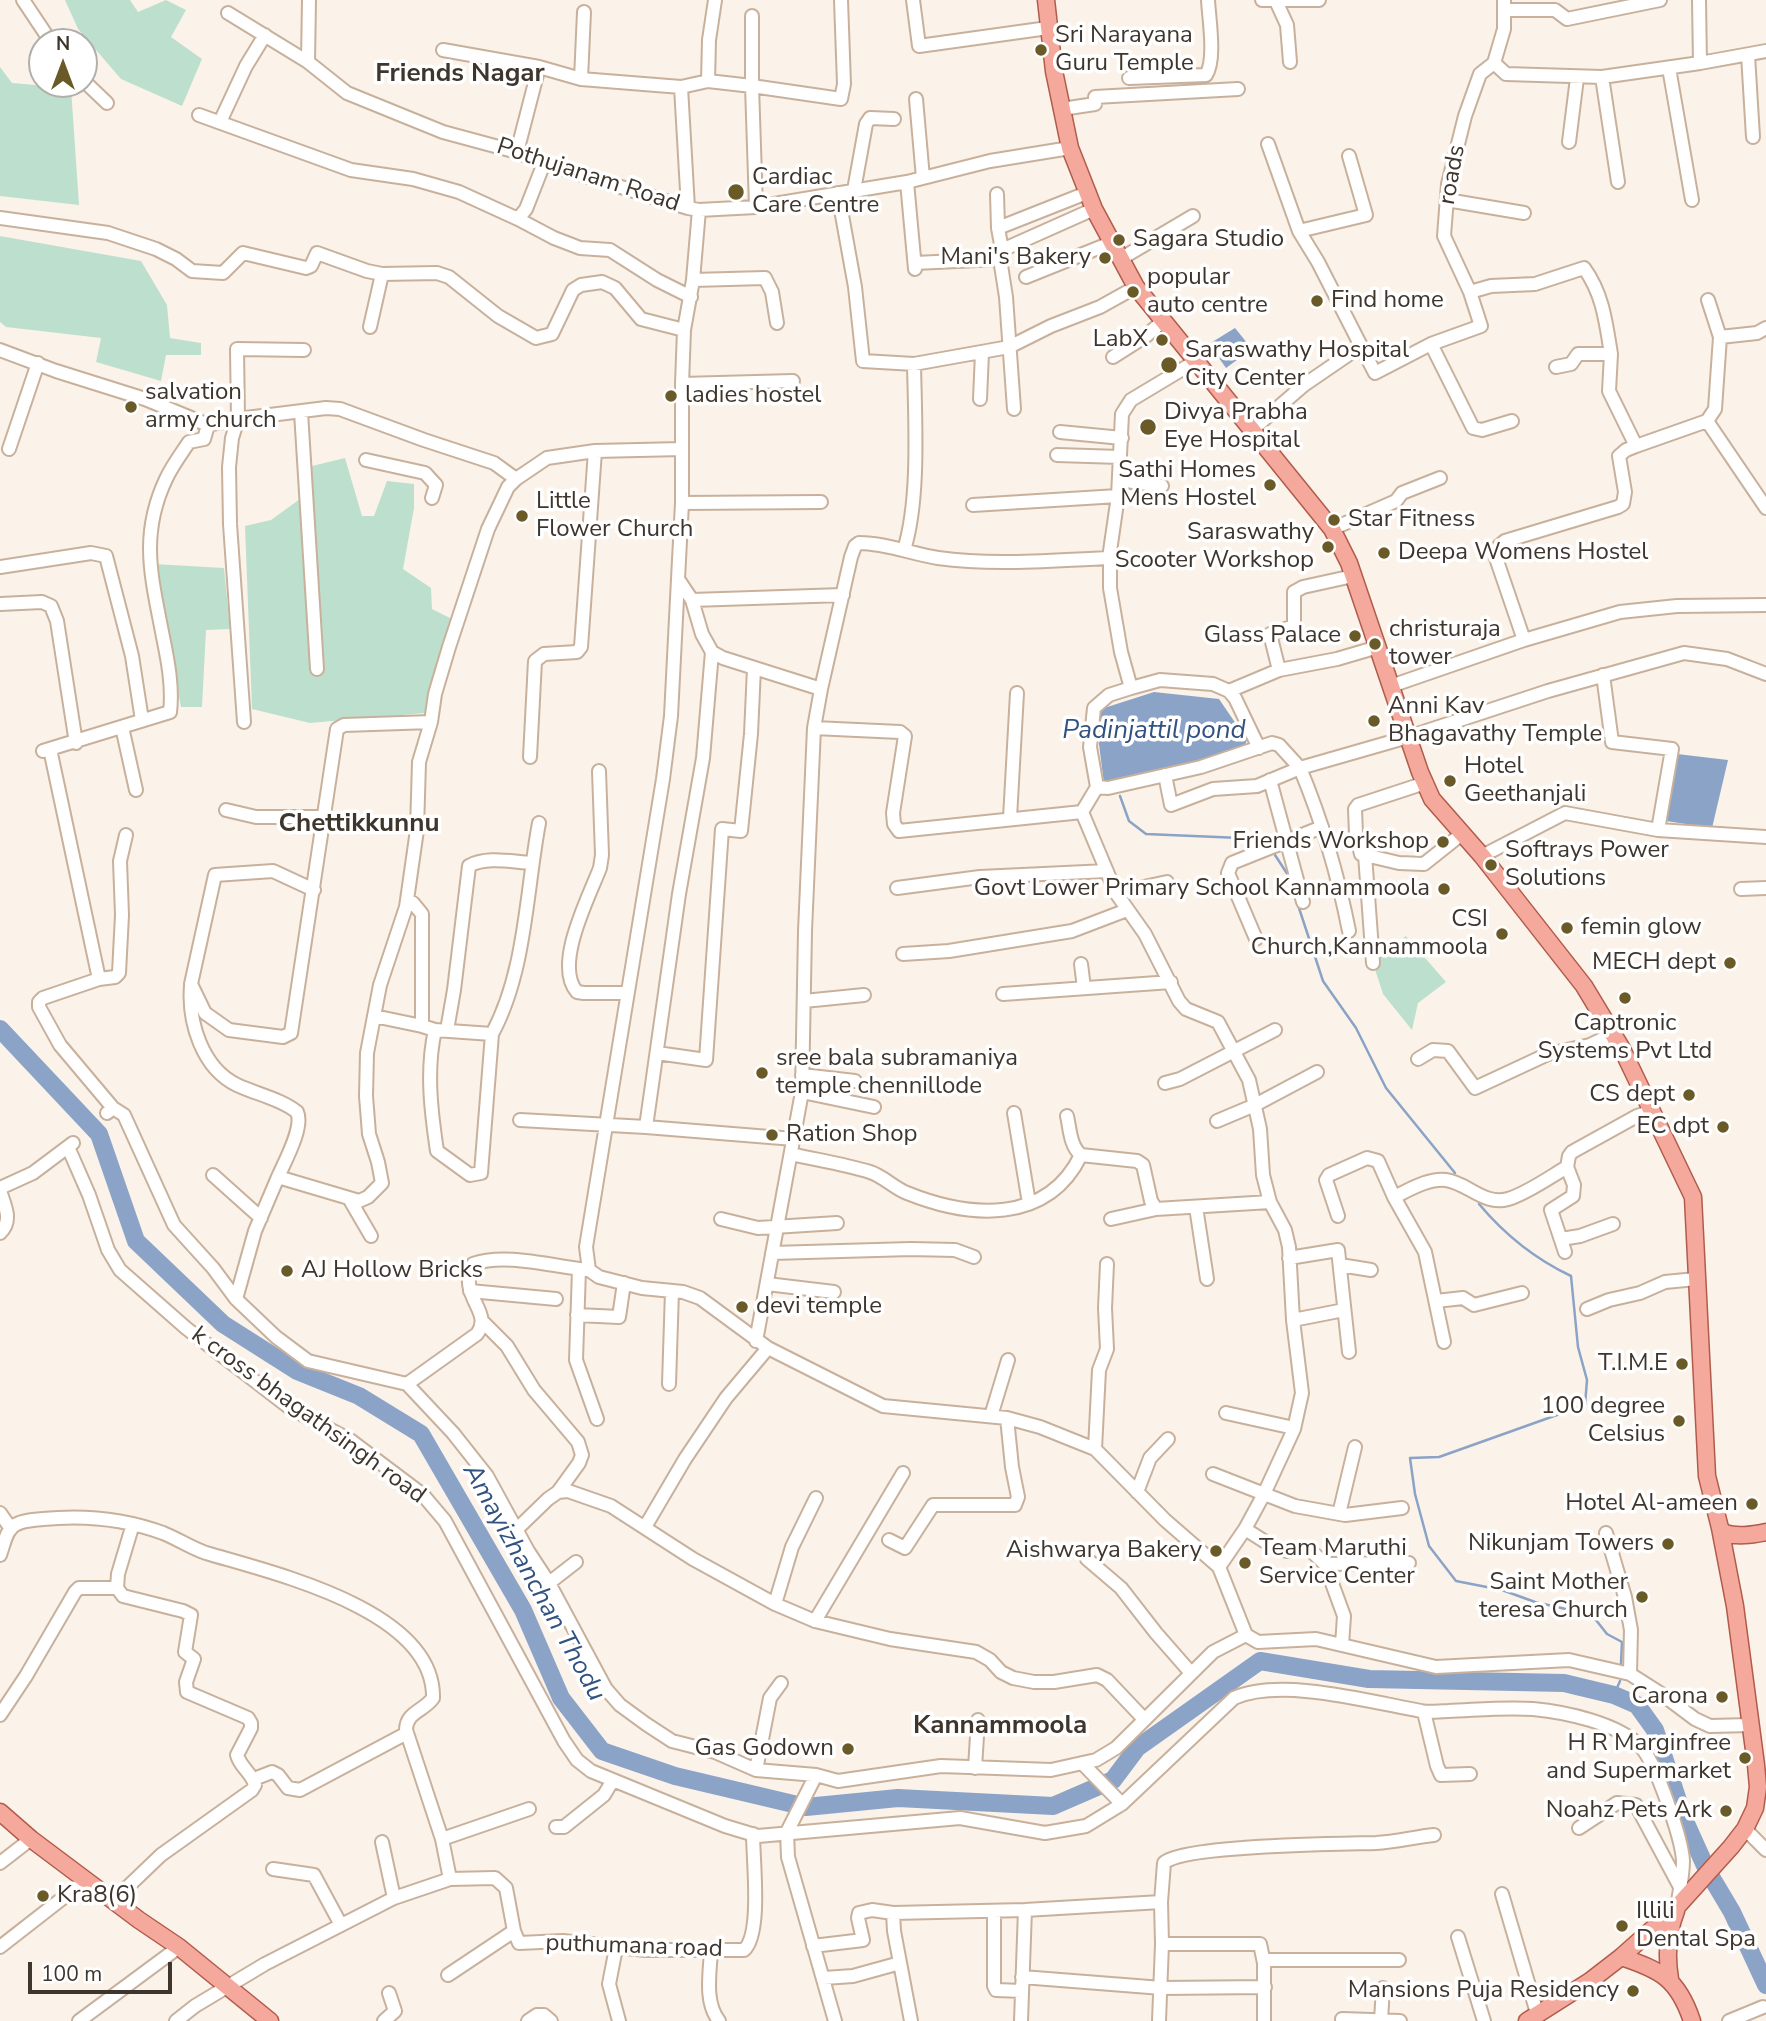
<!DOCTYPE html>
<html>
<head>
<meta charset="utf-8">
<style>
  body { margin:0 }
  #map { position:relative; width:1766px; height:2021px; overflow:hidden; background:#fbf2e9; font-family:"Nunito Sans",sans-serif }
  canvas { display:block }
  .north { position:absolute; left:28px; top:28px; width:70px; height:70px; box-sizing:border-box; background:#fff; border:2px solid #b2aeab; border-radius:50%; rotate:0deg; font-size:19px; font-weight:700; line-height:28px; text-align:center; color:#3e352c }
  .north::after { content:''; display:block; margin:auto; width:24px; height:32px; background:#6a5a27; clip-path:polygon(50% 0,100% 100%,50% 72%,0 100%) }
  .scale { position:absolute; left:28px; top:1962px; width:144px; height:32px; box-sizing:border-box; border:4px solid #3e352c; border-top:0; padding-left:9px; font-size:21px; line-height:24px; white-space:nowrap; color:#3e352c; -webkit-text-stroke:5px #fff; paint-order:stroke }
</style>
</head>
<body>
<div id="map">
<canvas width="1766" height="2021"></canvas>
<div class="north">N</div>
<div class="scale">100 m</div>
</div>
<script>
const ctx = document.querySelector('canvas').getContext('2d');
ctx.lineJoin = 'round';
function paint(path, color) { ctx.fillStyle = color; ctx.fill(path, 'evenodd'); }
function trace(path, color, width, dash) { ctx.strokeStyle = color; ctx.lineWidth = width; ctx.lineCap = dash ? 'butt' : 'round'; ctx.setLineDash(dash || []); ctx.stroke(path); }
function drawText(font, color, halo, rows, align = 'center') {
  ctx.font = font + ' "Nunito Sans",sans-serif'; ctx.lineWidth = 7; ctx.setLineDash([]); ctx.textBaseline = 'middle'; ctx.strokeStyle = halo; ctx.fillStyle = color; for (const [text, x, y, turn = 0] of rows) {
    ctx.save(); ctx.translate(x, y); ctx.rotate((+turn || 0) * Math.PI / 180); ctx.textAlign = isNaN(turn) ? turn : align; if (halo) ctx.strokeText(text, 0, 0); ctx.fillText(text, 0, 0); ctx.restore();
  }
}
paint(new Path2D(`
  M65,0H130L138,12L166,0L186,10L171,37L202,59L182,106L121,79L78,29Z
  M0,67L12,83L71,88L79,205L0,196Z
  M0,236L141,261L167,305L170,338L201,343V355H166L161,381L96,362L101,338L6,327L0,322Z
  M345,458L362,516H374L387,481L414,484V508L403,569L431,588L432,609L452,619L425,713L310,723L252,709L245,526L271,520L300,499L312,466Z
  M154,564L224,568L230,629L206,630L202,707H181Z
  M1406,936L1446,982L1418,1003L1412,1030L1383,994L1372,960Z`), '#bde0ce');
paint(new Path2D(`
  M1235,328L1252,349L1226,368L1209,344Z
  M1154,692L1219,699L1247,740L1245,745L1230,752L1104,784L1099,744L1101,709Z
  M1677,754L1728,760L1712,828L1666,821Z`), '#8ba3c6');
trace(new Path2D(`
  M1120,796L1129,821L1146,834L1264,839L1266,842
  M1275,855L1288,875L1296,899
  M1298,905L1323,981L1356,1028L1386,1088L1455,1173
  M1479,1204C1505,1235 1535,1259 1571,1276L1578,1347L1587,1380L1585,1405L1439,1457L1410,1458L1415,1494L1429,1546L1456,1581L1502,1590L1535,1602L1592,1615L1607,1634L1622,1642L1621,1663
  M1614,1695L1620,1681`), '#8ba3c6', 2.5);
trace(new Path2D(`
  M0,1029L99,1134L136,1241L223,1324L297,1371L359,1396L421,1434L523,1610L561,1698L602,1751L675,1776L806,1807L898,1798L1053,1806L1113,1780L1137,1748L1260,1661L1369,1679L1564,1683L1614,1695L1637,1705L1655,1730L1684,1819L1707,1870L1732,1912L1766,1985`), '#8ba3c6', 18);
const minor = new Path2D(`
  M23,0L51,42
  M309,0L308,62L347,93L443,132L517,152L544,163L688,208L699,210L756,207L907,182L990,161L1070,148
  M913,0L919,46L1048,28
  M1262,0H1319
  M1504,0V29L1494,63L1506,74L1602,77L1700,63L1766,51
  M1699,0L1700,63
  M1276,1L1287,25L1290,62
  M1505,10H1555L1567,19L1660,0
  M228,13L308,62
  M443,50L539,67L581,79L681,87L708,81L752,86V16
  M1748,55L1753,137
  M1669,68L1692,200
  M1602,77L1618,182
  M1129,78L1206,75C1216,60 1209,19 1208,0
  M581,79L584,12
  M84,81L107,103
  M708,81L709,40L715,0
  M681,87L688,208
  M916,99L923,178
  M1062,109L1095,104V97L1238,89
  M199,115L351,170L413,179L459,192L518,219L526,209L544,163
  M220,122L246,66L265,35
  M1569,142L1577,78
  M517,152L539,67
  M907,182L915,269
  M854,190L866,124L870,118L894,119
  M838,193L855,287L863,361L914,364L1009,347L1051,326L1100,307L1136,287
  M997,194L998,228L1002,250L1094,209
  M1447,200L1524,213
  M756,207L752,86L841,99L844,84L841,0
  M699,210L693,280L684,330L682,384V503L678,579L692,600L702,634L712,652L723,658L821,689L814,728L805,931L802,1092L756,1341
  M0,218L108,233L156,249L176,259L192,271L223,273L243,253L306,268L311,266L317,253L367,271L382,274L437,273L449,277L498,316L536,338L552,334L573,290L581,285L602,282L615,288L641,319L684,330
  M518,219L554,238L580,248L610,250L657,280L691,297
  M998,228L1089,192
  M1299,231L1366,215L1349,156
  M1122,258L1193,216
  M1000,259L1006,297L1014,409
  M915,263L1000,259L1001,253
  M1026,277L1113,242
  M693,280L765,278L772,292L777,323
  M1470,292L1444,236L1448,184L1465,116L1480,74L1494,63
  M1708,300L1720,337
  M370,327L382,274
  M1431,344L1473,428L1482,430L1512,421
  M1361,346L1375,373L1431,344L1481,326L1470,292L1491,286L1535,284L1584,268C1603,294 1606,323 1611,354
  M0,350L56,371L145,399L208,425
  M1113,357L1146,336L1164,320
  M682,384L793,381
  M980,399L982,353
  M301,412L317,669
  M1707,421L1766,508
  M1252,430L1304,385L1361,346L1318,262L1299,231L1268,144
  M1060,432L1122,438
  M1636,446L1707,421L1715,409L1720,337L1757,333L1766,328
  M9,449L38,363
  M1057,455L1120,457
  M366,460L425,473L436,485L432,498
  M1119,480L1162,486
  M682,503L821,502
  M973,505L1118,496
  M1332,529L1396,501L1402,493L1440,478
  M904,550C920,499 915,419 914,364
  M0,567L91,553L106,556L132,656L142,720
  M1353,576L1303,587L1294,592V626L1270,634L1279,670L1337,659L1378,647
  M678,579L671,716L663,779L586,1247L589,1270L599,1277L642,1288L683,1292L700,1298L768,1348L883,1406L1007,1418L1040,1427L1095,1449L1165,1520L1219,1567L1246,1635L1258,1642L1316,1639L1436,1667L1569,1660L1630,1674L1663,1695L1695,1719L1710,1726L1751,1725
  M692,600L843,595
  M0,604L42,602L51,606L57,621L76,743
  M1524,640L1620,612L1677,606L1766,605
  M1391,686L1524,640L1496,558L1499,546L1505,541L1618,507L1623,504L1625,492L1619,456L1626,450L1636,446L1609,391L1611,354H1578L1571,364L1556,367
  M1131,688L1160,680L1213,684L1229,691L1235,698L1259,748
  M821,689L851,557L855,546L859,543C886,543 912,554 938,558C995,566 1053,560 1110,558
  M1229,691L1279,670
  M244,722L230,524L229,467L232,438L238,419L237,349L304,350
  M122,727L136,790
  M814,728L900,732L905,736L893,813L894,824L899,831L1082,812
  M43,751L170,712C173,688 168,661 163,637C152,579 139,536 166,479C172,466 181,454 189,442L204,439L208,425L238,419L326,408L340,409L424,440L494,463L516,479
  M43,751L50,749L99,979
  M530,757L535,661L544,654L577,652L581,647L595,451
  M599,771L602,855L600,868C589,897 553,965 577,992L584,993H627
  M1165,775L1171,805L1213,789L1257,786L1300,768C1322,821 1338,875 1349,931
  M1270,780L1303,902
  M1097,787L1082,812L1116,893L1145,934L1179,1001L1186,1009L1218,1022L1249,1080L1260,1129L1263,1175L1270,1202L1285,1230L1289,1247L1293,1320L1302,1393L1294,1429L1264,1494L1245,1529L1219,1567
  M1097,787L1108,788L1201,767L1272,743L1279,745L1300,768L1408,737L1548,691L1684,653L1727,659L1766,674
  M1097,787L1090,747L1094,708L1109,695L1131,688L1121,652L1110,588V551L1118,496L1122,414L1131,400L1196,361
  M226,810L256,817H324
  M1010,818L1017,693
  M1658,830L1766,837
  M1365,855L1361,854L1356,834L1355,809L1358,805L1425,783
  M1482,856L1565,813L1658,830L1672,749L1612,742L1603,675
  M897,888L980,877L1107,871
  M1741,889L1766,888
  M314,890L273,871L215,875L191,984L205,1013L229,1030L283,1037L291,1033L337,729L344,725L431,722
  M1116,893L1167,882
  M406,907L413,903L422,914V1026L435,1030C426,1070 431,1111 437,1151L470,1175L481,1173L492,1034L435,1030
  M1256,939L1228,873L1232,863L1322,827
  M903,954L949,951L1072,931L1127,910
  M1373,963L1365,855L1399,863L1424,864L1463,833
  M1081,964L1084,988
  M191,986C188,1022 202,1068 237,1085C256,1094 281,1099 297,1112C304,1127 285,1161 278,1177
  M1003,994L1171,982
  M804,1001L864,995
  M374,1016L422,1026
  M447,1030L454,990L469,866C486,856 512,862 531,863
  M492,1034C526,971 526,892 539,823
  M657,1053L706,1060L722,829L741,831L751,734L754,668
  M1418,1059L1433,1050L1448,1051L1475,1088L1548,1054L1590,1045L1613,1034
  M802,1075L855,1081
  M1165,1083L1180,1079L1275,1030
  M802,1092L874,1107
  M113,1108L60,1045L39,1007V1002L43,998L99,979L115,977L119,973L122,915L120,861L126,835
  M107,1113L113,1108L124,1115L174,1225L213,1268L236,1299L276,1337L308,1361L407,1384L453,1433L487,1476L528,1551L549,1583L606,1689L620,1705L646,1724L672,1741L715,1752L756,1770L816,1775L838,1781L941,1766L1051,1770L1096,1760L1116,1748L1213,1652L1246,1635
  M1014,1113L1029,1203
  M1067,1116C1070,1129 1070,1146 1081,1155L1137,1161L1143,1165L1151,1201L1156,1209L1270,1202
  M520,1120L646,1127L794,1139
  M1217,1121L1255,1105L1317,1072
  M646,1127L679,894L703,758L712,652
  M68,1147L89,1195L108,1250L120,1270L186,1328L290,1408L350,1440L423,1495L445,1521L564,1741L577,1760L591,1771L725,1826L758,1836L960,1818L1045,1833L1086,1826L1122,1804L1234,1698C1281,1677 1371,1702 1421,1711C1430,1713 1439,1711 1448,1711C1476,1710 1505,1707 1533,1709C1565,1712 1618,1723 1641,1747C1656,1763 1682,1839 1683,1861C1683,1876 1679,1893 1677,1908
  M791,1154C817,1160 844,1164 870,1172C883,1176 894,1188 907,1193C969,1218 1047,1225 1081,1155
  M213,1175L261,1218
  M0,1188L33,1173L73,1143
  M0,1191C5,1206 13,1221 0,1233
  M1394,1197C1409,1190 1428,1178 1446,1180C1468,1183 1484,1206 1508,1199C1526,1194 1550,1177 1567,1167L1569,1156L1572,1152L1637,1116L1652,1111
  M350,1200L371,1236
  M1196,1207L1207,1279
  M1338,1216L1326,1180L1329,1175L1367,1158L1378,1161L1394,1197L1425,1252L1444,1342
  M721,1219L758,1228L837,1223
  M1111,1219L1156,1209
  M1561,1239L1580,1236L1613,1224
  M1565,1252L1551,1210L1573,1196L1574,1185L1567,1167
  M772,1253L911,1249L955,1250L974,1257
  M1289,1258L1338,1250L1349,1352
  M1340,1265L1371,1270
  M579,1269L576,1360L597,1419
  M767,1284L834,1292
  M470,1291L556,1299
  M236,1299L255,1231L278,1177L359,1201L368,1197L382,1183L378,1162L369,1134L366,1096L367,1053L380,985L406,907L417,830L419,762L431,722L435,694L449,647L488,529L508,487L516,479L547,458L595,451L682,449
  M1436,1301L1463,1298L1474,1305L1522,1293
  M1587,1309L1609,1300L1640,1293L1665,1282L1696,1279
  M577,1315L619,1317L624,1283
  M1293,1320L1344,1310
  M483,1322L507,1346L534,1390L578,1442L582,1455L579,1463L558,1492
  M407,1384L477,1334C494,1311 457,1297 473,1264C506,1252 554,1267 589,1270
  M669,1384L672,1291
  M1226,1413L1294,1428
  M991,1416L1008,1360
  M1095,1449L1099,1370L1107,1349L1105,1308L1107,1264
  M1213,1474L1295,1506L1345,1515L1402,1508
  M1137,1492L1150,1458L1168,1439
  M0,1513L11,1529
  M1339,1514L1355,1447
  M645,1527L685,1459L726,1398L768,1348
  M517,1529L548,1499L558,1492L568,1491L611,1506L693,1559L775,1604L815,1621L890,1639L976,1652L990,1660L1001,1672L1013,1678L1034,1682H1054L1097,1675L1107,1680L1144,1719
  M1245,1529L1275,1548L1287,1551L1300,1548L1309,1549L1325,1564L1409,1563
  M1606,1533L1625,1597L1631,1630L1630,1674
  M889,1540L905,1548L933,1505H1015L1018,1497L1012,1467L1007,1418
  M0,1555C4,1545 6,1528 17,1524C25,1520 35,1520 43,1519C83,1515 125,1519 163,1533C178,1539 191,1548 206,1553C273,1573 435,1610 433,1698C424,1711 406,1712 406,1730L442,1839L450,1879
  M1087,1559L1121,1588L1156,1633L1191,1673
  M1325,1564L1344,1616L1342,1645
  M549,1583L576,1562
  M775,1604L792,1547L816,1498
  M815,1621L903,1473
  M1424,1712L1437,1766L1441,1775L1470,1774
  M0,1715L26,1676L75,1592L79,1588H117
  M1082,1763L1122,1804
  M975,1768L978,1720
  M756,1770L770,1698L781,1683
  M816,1775L787,1832L788,1857L835,2021
  M254,1779L272,1772L278,1775L288,1788L300,1790L407,1733
  M556,1827H564L604,1795L613,1780
  M1579,1828L1617,1803L1636,1805L1680,1887
  M1745,1829L1766,1850
  M442,1839L529,1809
  M382,1842L394,1898
  M0,1863L31,1839
  M273,1869L314,1875L341,1925
  M1502,1894L1537,2013
  M114,1900L161,1855L252,1790L255,1785C252,1773 240,1767 237,1755L251,1728V1723L248,1718L187,1692L186,1682L194,1659L185,1652L191,1615L183,1611L123,1596L117,1588L118,1574L133,1524
  M1161,1902L1164,1863C1184,1845 1341,1844 1376,1843C1395,1842 1415,1837 1434,1835
  M994,1911V1986L996,1990L1022,1991
  M893,1913L894,1931L911,2021
  M1458,1937L1484,2021
  M813,1946L863,1940L858,1918L859,1913L872,1910L893,1913L1025,1910L1161,1902L1162,1944H1260L1264,1963
  M0,1947L86,1880
  M616,1948L609,1984L619,2021
  M711,1950C710,1973 704,2002 719,2021
  M448,1975L514,1931
  M1022,1977L1162,1988L1265,1987
  M824,1978L853,1976L900,1963
  M1342,2019L1400,2021
  M1381,2020L1383,1988
  M79,2021L179,1947
  M176,2021L195,2006L265,1964L394,1898L450,1879L495,1878L506,1888L514,1931L519,1943L563,1941L645,1950H744C762,1934 753,1860 753,1834
  M384,2021L395,2011L389,1993
  M528,2021L537,2015H544L551,2021
  M1021,2021L1025,1910
  M1159,2021L1162,1944
  M1264,2021V1963L1269,1960H1399
  M1729,2021L1763,2007`);
const major = new Path2D(`
  M1046,0L1054,71L1070,148L1094,209L1136,287L1332,529L1349,563L1420,772L1432,799L1482,856L1584,986L1622,1049L1693,1197L1707,1476L1720,1528L1735,1606L1756,1765L1758,1787L1755,1808L1745,1829L1731,1847L1676,1908L1621,1957L1590,1981L1527,2021
  M1720,1528L1724,1533C1738,1537 1751,1535 1766,1532
  M0,1812L31,1839L139,1920L179,1947L270,2021
  M1621,1957C1661,1970 1678,1979 1692,2021
  M1670,1979C1666,1955 1667,1934 1676,1911`);
trace(minor, '#c8b19c', 16);
trace(major, '#b15b4b', 19);
trace(minor, '#fff', 12);
trace(major, '#f5a99d', 16);
for (const [x, y, r, color] of [
  [1041,50,7,"#6a5a27"],
  [736,192,9,"#6a5a27"],
  [1119,240,7,"#6a5a27"],
  [1105,258,7,"#6a5a27"],
  [1133,292,7,"#6a5a27"],
  [1317,301,7,"#6a5a27"],
  [1162,340,7,"#6a5a27"],
  [1169,365,9,"#6a5a27"],
  [671,396,7,"#6a5a27"],
  [131,407,7,"#6a5a27"],
  [1148,427,9,"#6a5a27"],
  [1270,485,7,"#6a5a27"],
  [522,516,7,"#6a5a27"],
  [1334,520,7,"#6a5a27"],
  [1328,547,7,"#6a5a27"],
  [1384,553,7,"#6a5a27"],
  [1355,636,7,"#6a5a27"],
  [1375,644,7,"#6a5a27"],
  [1374,721,7,"#6a5a27"],
  [1450,781,7,"#6a5a27"],
  [1443,842,7,"#6a5a27"],
  [1491,865,7,"#6a5a27"],
  [1444,889,7,"#6a5a27"],
  [1567,928,7,"#6a5a27"],
  [1502,934,7,"#6a5a27"],
  [1730,963,7,"#6a5a27"],
  [1625,998,7,"#6a5a27"],
  [762,1073,7,"#6a5a27"],
  [1689,1095,7,"#6a5a27"],
  [1723,1127,7,"#6a5a27"],
  [772,1135,7,"#6a5a27"],
  [287,1271,7,"#6a5a27"],
  [742,1307,7,"#6a5a27"],
  [1682,1364,7,"#6a5a27"],
  [1679,1421,7,"#6a5a27"],
  [1752,1504,7,"#6a5a27"],
  [1668,1544,7,"#6a5a27"],
  [1216,1551,7,"#6a5a27"],
  [1245,1563,7,"#6a5a27"],
  [1642,1597,7,"#6a5a27"],
  [1722,1697,7,"#6a5a27"],
  [848,1749,7,"#6a5a27"],
  [1745,1758,7,"#6a5a27"],
  [1726,1811,7,"#6a5a27"],
  [43,1896,7,"#6a5a27"],
  [1622,1926,7,"#6a5a27"],
  [1633,1991,7,"#6a5a27"]
]) { const dot = new Path2D(); dot.arc(x, y, r, 0, 2 * Math.PI); ctx.fillStyle = color; ctx.fill(dot); trace(dot, '#fff', 2.5); }
drawText('24px', '#3e352c', '#fff', [
  ["Sri Narayana",1055,36],
  ["Guru Temple",1055,64],
  ["Cardiac",752,178],
  ["Care Centre",752,206],
  ["Sagara Studio",1133,240],
  ["Mani's Bakery",1091,258,"right"],
  ["popular",1147,278],
  ["auto centre",1147,306],
  ["Find home",1331,301],
  ["LabX",1148,340,"right"],
  ["Saraswathy Hospital",1185,351],
  ["City Center",1185,379],
  ["salvation",145,393],
  ["army church",145,421],
  ["ladies hostel",685,396],
  ["Divya Prabha",1164,413],
  ["Eye Hospital",1164,441],
  ["Sathi Homes",1256,471,"right"],
  ["Mens Hostel",1256,499,"right"],
  ["Little",536,502],
  ["Flower Church",536,530],
  ["Star Fitness",1348,520],
  ["Saraswathy",1314,533,"right"],
  ["Scooter Workshop",1314,561,"right"],
  ["Deepa Womens Hostel",1398,553],
  ["christuraja",1389,630],
  ["tower",1389,658],
  ["Glass Palace",1341,636,"right"],
  ["Anni Kav",1388,707],
  ["Bhagavathy Temple",1388,735],
  ["Hotel",1464,767],
  ["Geethanjali",1464,795],
  ["Friends Workshop",1429,842,"right"],
  ["Softrays Power",1505,851],
  ["Solutions",1505,879],
  ["Govt Lower Primary School Kannammoola",1430,889,"right"],
  ["CSI",1488,920,"right"],
  ["Church,Kannammoola",1488,948,"right"],
  ["femin glow",1581,928],
  ["MECH dept",1716,963,"right"],
  ["Captronic",1625,1024,"center"],
  ["Systems Pvt Ltd",1625,1052,"center"],
  ["sree bala subramaniya",776,1059],
  ["temple chennillode",776,1087],
  ["CS dept",1675,1095,"right"],
  ["EC dpt",1709,1127,"right"],
  ["Ration Shop",786,1135],
  ["AJ Hollow Bricks",301,1271],
  ["devi temple",756,1307],
  ["T.I.M.E",1668,1364,"right"],
  ["100 degree",1665,1407,"right"],
  ["Celsius",1665,1435,"right"],
  ["Hotel Al-ameen",1738,1504,"right"],
  ["Nikunjam Towers",1654,1544,"right"],
  ["Team Maruthi",1259,1549],
  ["Service Center",1259,1577],
  ["Aishwarya Bakery",1202,1551,"right"],
  ["Saint Mother",1628,1583,"right"],
  ["teresa Church",1628,1611,"right"],
  ["Carona",1708,1697,"right"],
  ["H R Marginfree",1731,1744,"right"],
  ["and Supermarket",1731,1772,"right"],
  ["Gas Godown",834,1749,"right"],
  ["Noahz Pets Ark",1712,1811,"right"],
  ["Kra8(6)",57,1896],
  ["Illili",1636,1912],
  ["Dental Spa",1636,1940],
  ["Mansions Puja Residency",1619,1991,"right"]
], 'left');
drawText('24px', '#3e352c', '#fff', [
  ["roads",1453,175,-80],
  ["Pothujanam Road",588,176,18],
  ["k cross bhagathsingh road",308,1416,36],
  ["puthumana road",634,1947,2]
]);
drawText('bold 26px', '#3e352c', '#fff', [
  ["Friends Nagar",460,75],
  ["Chettikkunnu",359,825],
  ["Kannammoola",1000,1727]
]);
drawText('italic 26px', '#315281', '#fff', [
  ["Padinjattil pond",1154,732],
  ["Amayizhanchan Thodu",533,1583,61]
]);
</script>
</body>
</html>
